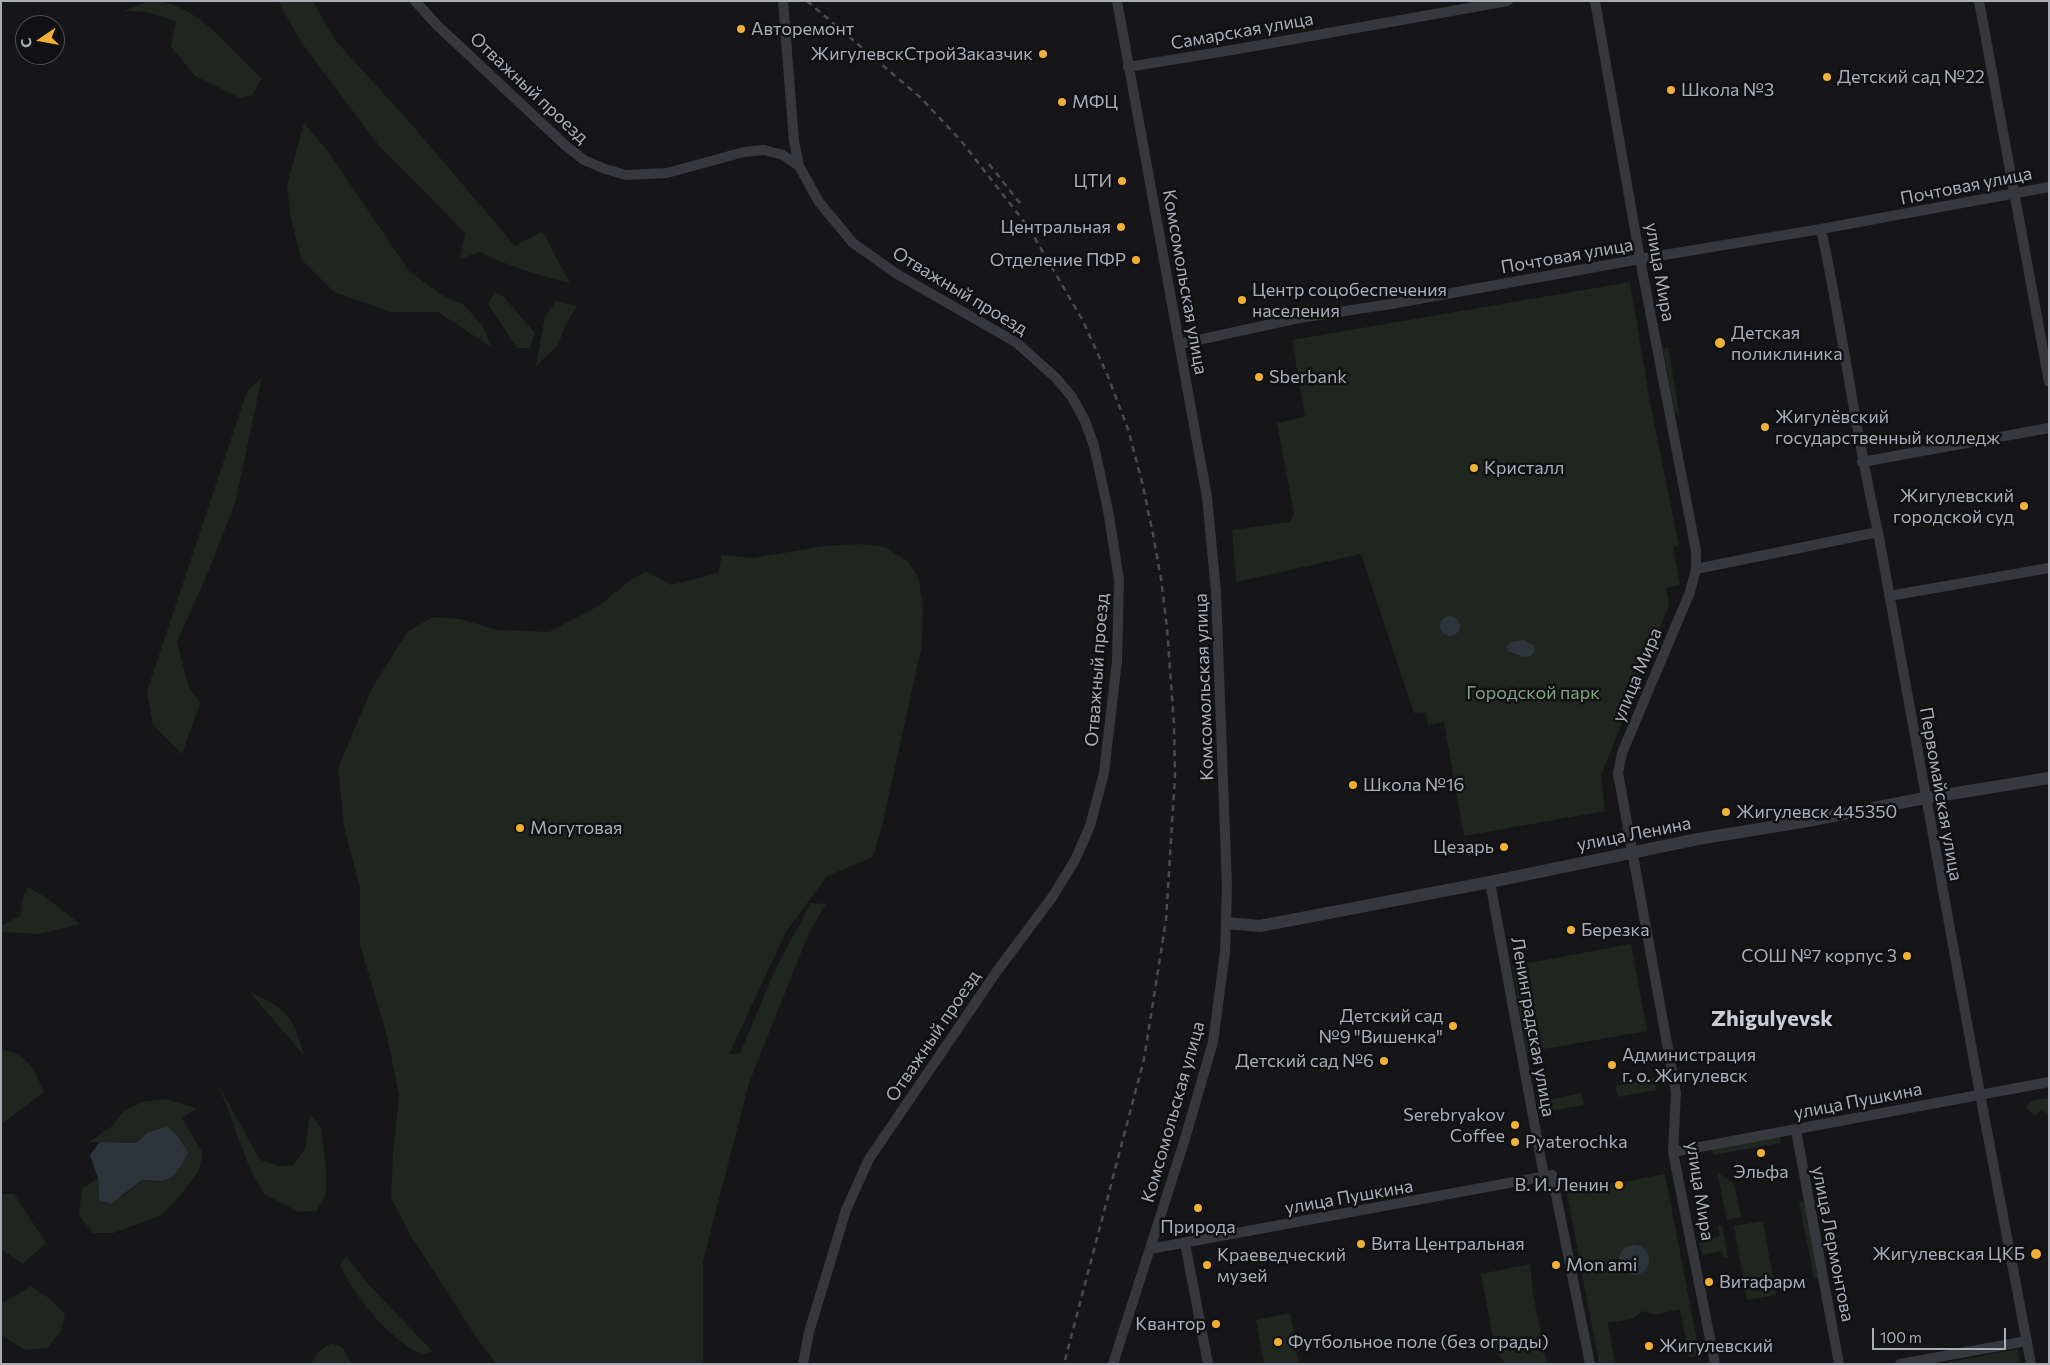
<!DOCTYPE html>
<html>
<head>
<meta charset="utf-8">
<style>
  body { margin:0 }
  #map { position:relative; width:2050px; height:1365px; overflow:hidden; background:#161618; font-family:Commissioner,sans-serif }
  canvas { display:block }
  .frame { position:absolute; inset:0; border:2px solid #a8adb8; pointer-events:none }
  .north { position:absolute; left:15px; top:15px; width:50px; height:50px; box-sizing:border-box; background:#111113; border:1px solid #4d4f55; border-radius:50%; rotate:258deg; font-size:14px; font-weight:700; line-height:20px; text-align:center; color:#a8adb8 }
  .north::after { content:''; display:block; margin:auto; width:18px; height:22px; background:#f2b134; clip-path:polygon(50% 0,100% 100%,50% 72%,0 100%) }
  .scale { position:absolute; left:1872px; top:1328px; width:134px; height:22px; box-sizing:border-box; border:2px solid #a8adb8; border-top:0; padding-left:6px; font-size:15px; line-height:18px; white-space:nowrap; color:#a8adb8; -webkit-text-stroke:4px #111113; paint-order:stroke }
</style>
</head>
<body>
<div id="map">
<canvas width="2050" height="1365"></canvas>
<div class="frame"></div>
<div class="north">С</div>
<div class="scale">100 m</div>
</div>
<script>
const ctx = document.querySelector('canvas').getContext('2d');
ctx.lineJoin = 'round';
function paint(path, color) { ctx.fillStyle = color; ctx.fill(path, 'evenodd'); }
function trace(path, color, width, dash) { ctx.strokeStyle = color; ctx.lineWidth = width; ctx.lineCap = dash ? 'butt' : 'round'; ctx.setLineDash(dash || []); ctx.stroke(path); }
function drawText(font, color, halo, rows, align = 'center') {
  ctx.font = font + ' Commissioner,sans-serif'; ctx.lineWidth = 5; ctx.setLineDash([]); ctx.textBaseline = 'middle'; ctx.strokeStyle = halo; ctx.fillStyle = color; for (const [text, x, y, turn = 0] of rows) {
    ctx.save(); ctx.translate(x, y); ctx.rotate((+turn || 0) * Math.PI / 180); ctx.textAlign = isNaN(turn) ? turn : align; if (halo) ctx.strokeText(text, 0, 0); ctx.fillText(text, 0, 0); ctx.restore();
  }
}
paint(new Path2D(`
  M149,1C198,1 228,49 262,78L252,95L240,98L195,76L171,47L176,21L147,12L124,11Z
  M278,1H313L335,40L412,125L515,246L542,231L570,283C539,275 509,267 480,252L460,259L465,233L380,147L301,42Z
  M304,123L330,154L409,271L440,294L464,305L483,326L491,347L438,312H391L334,292L301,259L291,219L287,185Z
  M1630,282L1650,402L1679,546L1673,547L1680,585L1666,588L1669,605L1601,775L1605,811L1464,836L1444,722L1428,725L1426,712L1414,713L1361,554L1236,582L1232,530L1290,522L1294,514L1277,423L1305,417L1292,340Z
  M495,292L504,297L535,333L530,348H517L488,304Z
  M556,301L577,306L566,324L558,345L536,366L545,316Z
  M1668,347L1680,418L1675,412L1663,349Z
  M262,377L235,504L208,572L177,642L189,688L200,703L182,754L153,725L147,691L247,391Z
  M858,544L885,547L907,561L918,576L923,605L922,645L882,826L873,857L827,876L786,932L729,1054L740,1053L776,968L811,903L826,904L809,933L749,1083L703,1261V1364H497L478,1340L411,1236L391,1198L393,1154L399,1095L387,1036L360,945V888L344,826L338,768L371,690L407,632L433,617L460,619L497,630L549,632L600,605L628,582L646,571L671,585L718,573L722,555L753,558L825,546Z
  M28,887L45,897L80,924L39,934L1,932V926L20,916L23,897Z
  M1631,944L1647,1031L1527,1052L1512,966Z
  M250,992C264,999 281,1006 290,1019C297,1029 300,1045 305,1057Z
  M1,1049C29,1055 34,1069 44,1092L1,1125Z
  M1654,1078L1657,1090L1618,1097L1615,1086Z
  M219,1086L260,1160L279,1166L293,1165L305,1149L310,1114L321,1128L326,1170V1193L317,1211L299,1212L264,1194L250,1169Z
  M1582,1093L1584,1105L1550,1111L1548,1100Z
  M2049,1098V1115L2041,1109L2036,1116L2026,1108L2031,1101Z
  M165,1099L197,1108L182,1118L203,1154L198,1172L180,1196L160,1216L113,1233H93L79,1215L82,1189L98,1178L99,1199L111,1204L128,1192L142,1180L161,1182L147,1133L136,1143L89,1142L111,1127L124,1111L143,1102Z
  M1780,1136L1781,1143L1713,1155L1712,1148Z
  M1717,1172L1734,1184L1741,1217L1727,1220Z
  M1665,1174L1700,1356L1689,1357L1680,1309L1655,1315L1643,1311L1632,1319L1608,1323L1615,1364H1599L1567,1193Z
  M1,1194H14L46,1243L23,1264L1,1249Z
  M1805,1201L1819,1278L1814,1279L1799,1202Z
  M1763,1221L1776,1295L1747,1300L1734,1226Z
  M1722,1225L1728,1258H1724L1721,1251L1702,1255L1699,1241L1720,1236L1718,1226Z
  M346,1256L370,1286L432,1351L422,1355C386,1335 358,1302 340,1265Z
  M1530,1264L1533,1294L1547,1364H1505L1495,1349L1481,1274Z
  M31,1286L53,1301L65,1315L61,1331L47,1348L25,1350L1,1335V1304Z
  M1290,1313L1299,1364H1264L1256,1320Z
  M332,1343L343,1348L352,1364H311L318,1352Z
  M2018,1349L2020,1364H1948L1950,1362Z`), '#1e261f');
paint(new Path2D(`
  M1440 626a10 10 0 1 1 20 0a10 10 0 1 1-20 0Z
  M1523,640L1533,645L1535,651L1531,656L1524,657L1508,651L1507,646L1511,642Z
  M167,1126L178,1137L188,1152C175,1178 173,1183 142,1180L111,1204L99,1200L98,1178L90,1155L100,1142L136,1143L147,1133Z
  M1619 1260a15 15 0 1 1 30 0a15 15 0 1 1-30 0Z`), '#2c353c');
trace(new Path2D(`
  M415,1L438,26L566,146L584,160L605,169L626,175L667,173L744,152L764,150L783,155L799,166L819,202L853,243L897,274L1017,343L1056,378L1072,397L1085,421L1094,446L1108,510L1119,580L1117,661L1104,773L1090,826L1075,860L1053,896L997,971L869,1159L846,1210L809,1332L803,1364
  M783,1L794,141L799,166
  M1595,1L1640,259L1696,551V569L1690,592L1622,753L1618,773L1676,1093L1673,1152L1715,1364
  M1979,1L2049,382
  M1128,67L1238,49L1508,1
  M1821,229C1843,330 1855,432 1878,532L1980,1094L2031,1364
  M1180,344L1299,318L1391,304L1640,259L1821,229L2049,187
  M1862,462L2049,428
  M1696,569L1878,532
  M1889,596L2049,568
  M1490,882L1544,1176
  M1796,1130L1839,1364
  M1673,1152L2049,1082
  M1185,1243L1208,1364
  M1150,1249L1552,1175L1590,1364
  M1113,1364L1184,1142L1213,1042L1225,952L1227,887L1216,592L1207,497L1117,1
  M1900,1364L2027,1341`), '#37383d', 10);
trace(new Path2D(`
  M1227,923L1260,926L1490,882L1698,839L1802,822L1925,798L2049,778`), '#37383d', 12);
trace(new Path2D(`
  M807,1L920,97L962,142L1029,228L1083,321L1107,374L1128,429L1142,482L1153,534L1161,579L1167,628L1174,725L1175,776L1166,920L1144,1059L1064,1364
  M989,164L1023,207`), '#4a4c52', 2.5, [6, 5]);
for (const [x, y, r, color] of [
  [741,29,5,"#f2b134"],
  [1043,54,5,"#f2b134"],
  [1827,77,5,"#f2b134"],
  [1671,90,5,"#f2b134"],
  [1062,102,5,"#f2b134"],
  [1122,181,5,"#f2b134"],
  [1121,227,5,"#f2b134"],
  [1136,260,5,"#f2b134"],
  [1242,300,5,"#f2b134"],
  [1720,343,6,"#f2b134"],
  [1259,377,5,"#f2b134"],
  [1765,427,5,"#f2b134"],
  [1474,468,5,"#f2b134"],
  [2024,506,5,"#f2b134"],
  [1353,785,5,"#f2b134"],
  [1726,812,5,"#f2b134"],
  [520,828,5,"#f2b134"],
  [1504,847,5,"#f2b134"],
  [1571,930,5,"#f2b134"],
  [1907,956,5,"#f2b134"],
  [1453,1026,5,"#f2b134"],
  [1384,1061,5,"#f2b134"],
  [1612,1065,5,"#f2b134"],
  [1515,1125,5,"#f2b134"],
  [1515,1142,5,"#f2b134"],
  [1761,1153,5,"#f2b134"],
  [1619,1185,5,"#f2b134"],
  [1198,1208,5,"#f2b134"],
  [1361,1244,5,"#f2b134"],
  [2036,1254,6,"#f2b134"],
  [1207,1265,5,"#f2b134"],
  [1556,1265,5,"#f2b134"],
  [1709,1282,5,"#f2b134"],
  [1216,1324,5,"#f2b134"],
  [1278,1342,5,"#f2b134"],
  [1649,1346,5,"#f2b134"]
]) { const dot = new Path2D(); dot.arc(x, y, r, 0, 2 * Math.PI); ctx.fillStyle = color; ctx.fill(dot); trace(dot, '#111113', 2); }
drawText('18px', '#a8adb8', '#111113', [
  ["Авторемонт",751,29],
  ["ЖигулевскСтройЗаказчик",1033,54,"right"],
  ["Детский сад №22",1837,77],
  ["Школа №3",1681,90],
  ["МФЦ",1072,102],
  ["ЦТИ",1112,181,"right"],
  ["Центральная",1111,227,"right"],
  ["Отделение ПФР",1126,260,"right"],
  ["Центр соцобеспечения",1252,290],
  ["населения",1252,311],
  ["Детская",1731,333],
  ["поликлиника",1731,354],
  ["Sberbank",1269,377],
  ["Жигулёвский",1775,417],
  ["государственный колледж",1775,438],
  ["Кристалл",1484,468],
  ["Жигулевский",2014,496,"right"],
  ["городской суд",2014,517,"right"],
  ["Школа №16",1363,785],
  ["Жигулевск 445350",1736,812],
  ["Могутовая",530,828],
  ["Цезарь",1494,847,"right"],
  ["Березка",1581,930],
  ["СОШ №7 корпус 3",1897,956,"right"],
  ["Детский сад",1443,1016,"right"],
  ["№9 \"Вишенка\"",1443,1037,"right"],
  ["Администрация",1622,1055],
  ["г. о. Жигулевск",1622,1076],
  ["Детский сад №6",1374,1061,"right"],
  ["Serebryakov",1505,1115,"right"],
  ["Coffee",1505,1136,"right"],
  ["Pyaterochka",1525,1142],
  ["Эльфа",1761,1172,"center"],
  ["В. И. Ленин",1609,1185,"right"],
  ["Природа",1198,1227,"center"],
  ["Вита Центральная",1371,1244],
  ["Жигулевская ЦКБ",2025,1254,"right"],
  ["Краеведческий",1217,1255],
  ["музей",1217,1276],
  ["Mon ami",1566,1265],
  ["Витафарм",1719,1282],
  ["Квантор",1206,1324,"right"],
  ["Футбольное поле (без ограды)",1288,1342],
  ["Жигулевский",1659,1346]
], 'left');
drawText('18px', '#a8adb8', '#111113', [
  ["Самарская улица",1242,31,-10],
  ["Отважный проезд",529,88,43],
  ["Почтовая улица",1966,186,-11],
  ["Почтовая улица",1567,256,-10],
  ["улица Мира",1660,272,80],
  ["Комсомольская улица",1185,282,80],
  ["Отважный проезд",960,291,31],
  ["Отважный проезд",1097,670,-86],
  ["улица Мира",1637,675,-67],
  ["Комсомольская улица",1204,687,-92],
  ["Первомайская улица",1941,794,80],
  ["улица Ленина",1634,834,-11],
  ["Ленинградская улица",1533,1027,80],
  ["Отважный проезд",933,1036,-56],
  ["улица Пушкина",1858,1101,-11],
  ["Комсомольская улица",1173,1112,-74],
  ["улица Мира",1700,1191,81],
  ["улица Пушкина",1349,1197,-10],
  ["улица Лермонтова",1833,1244,79]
]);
drawText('18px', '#7fa381', '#111113', [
  ["Городской парк",1533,693]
]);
drawText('bold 22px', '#c9ccd4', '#111113', [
  ["Zhigulyevsk",1772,1019]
]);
</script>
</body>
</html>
